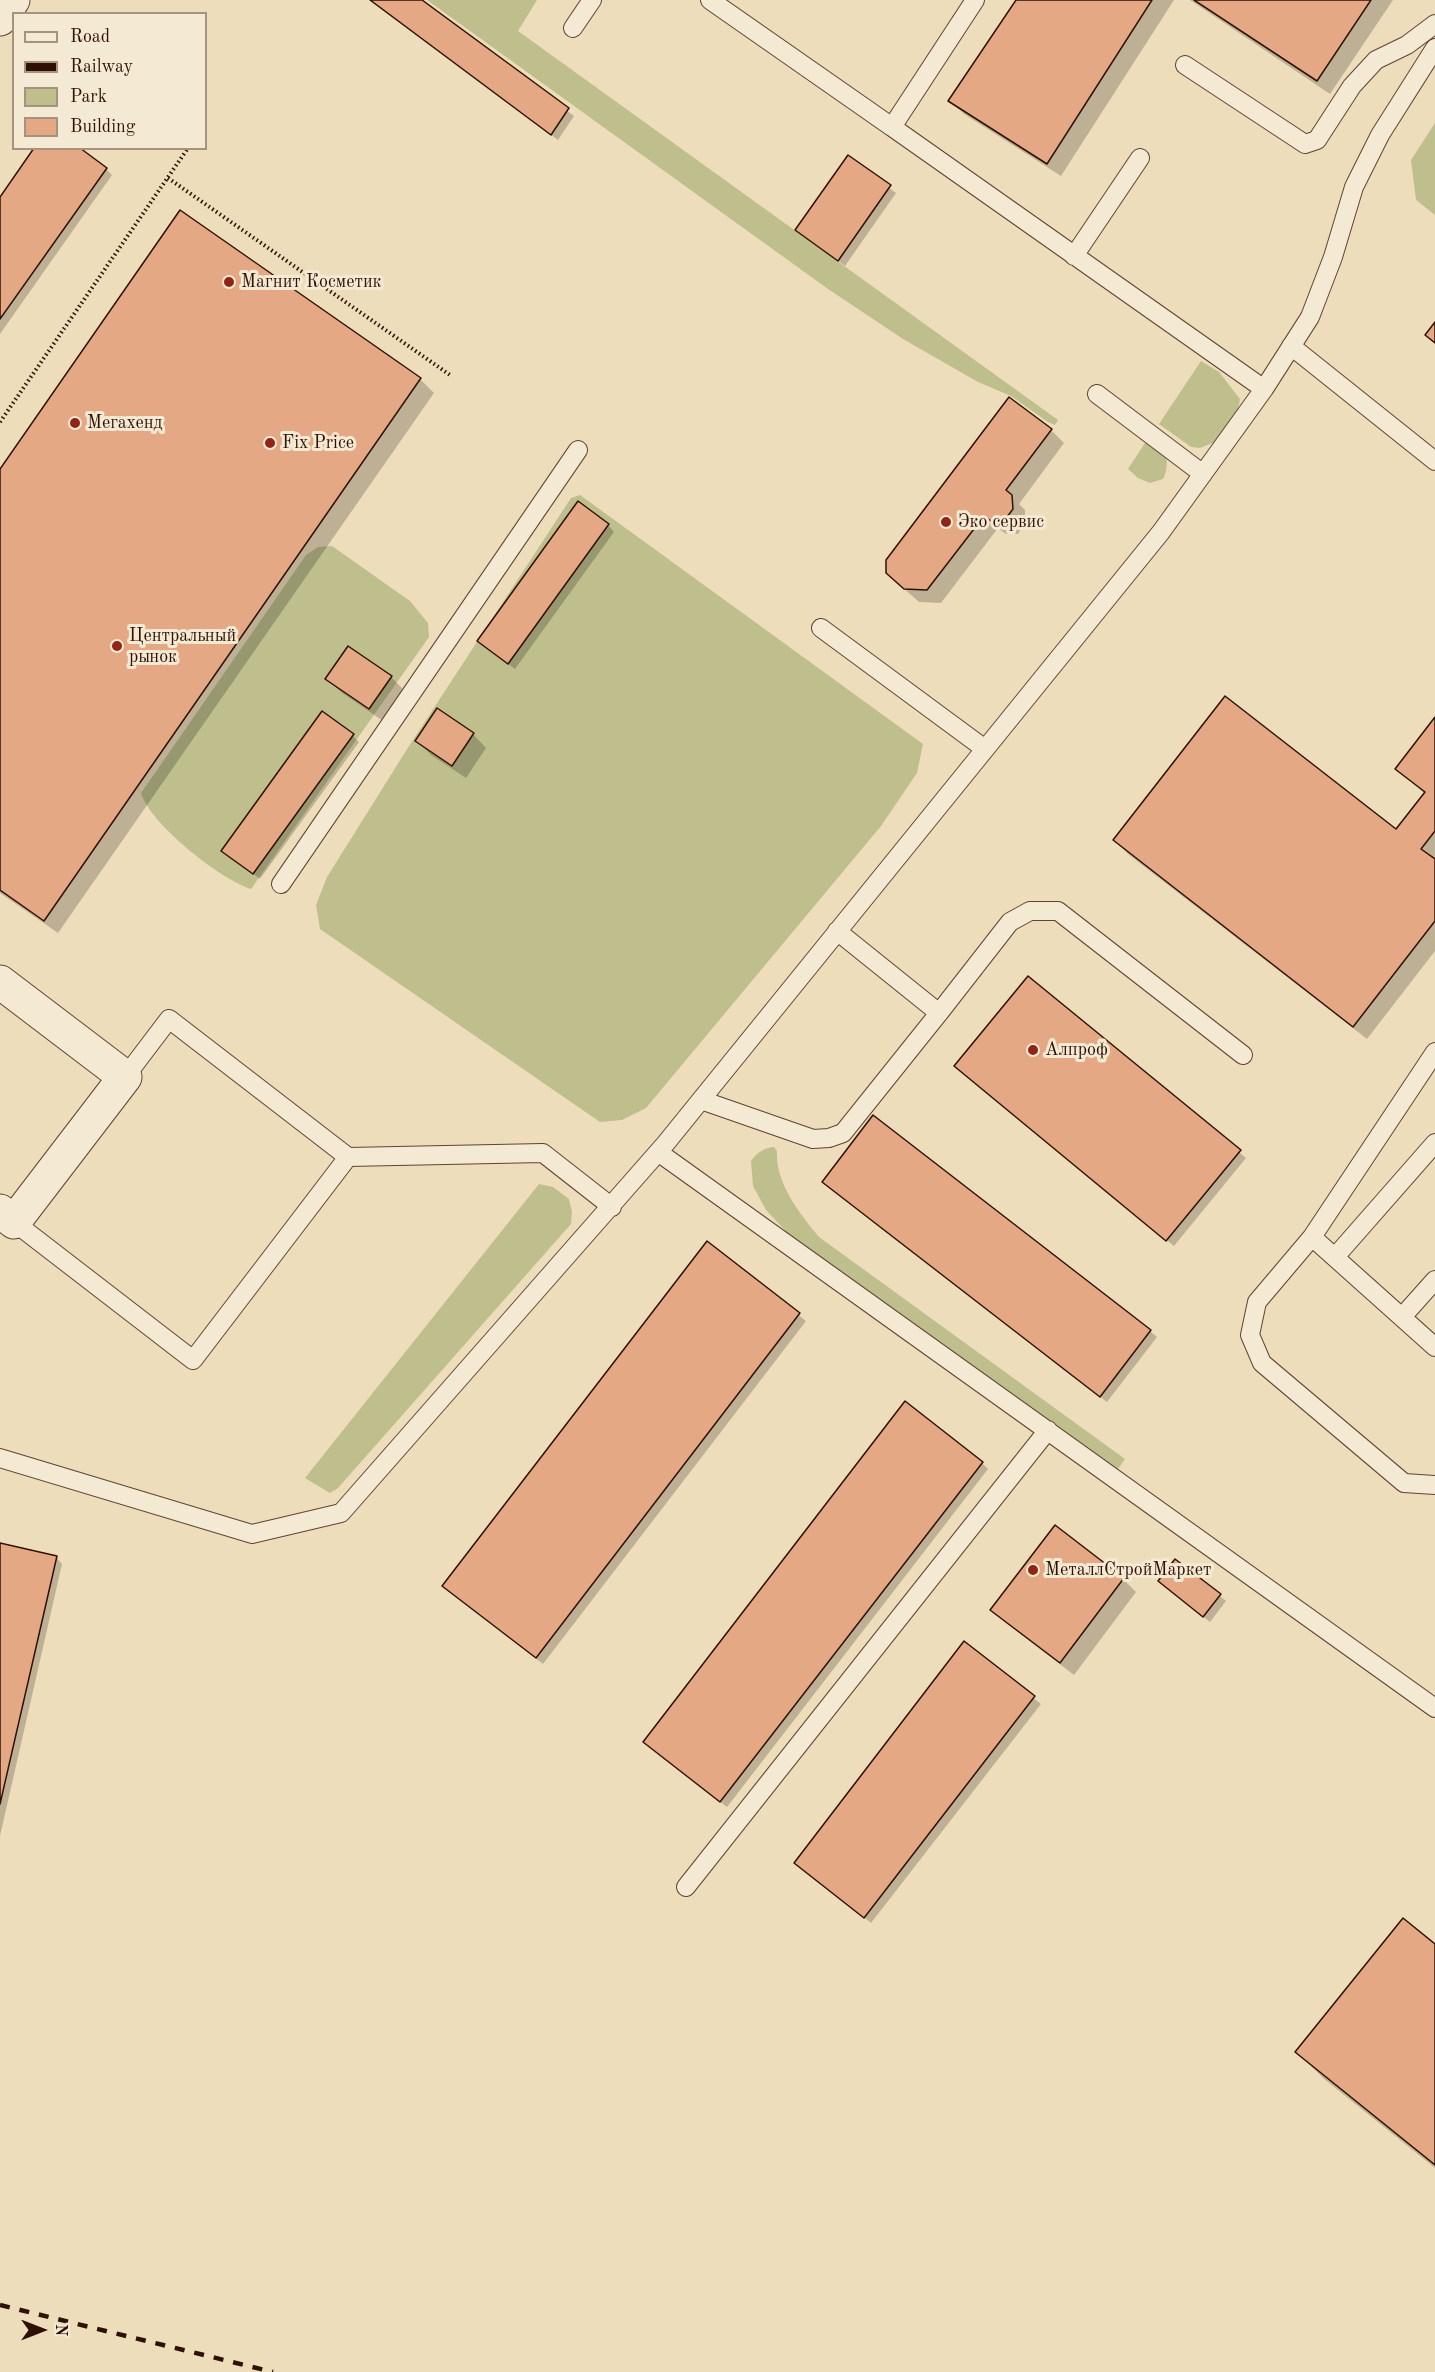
<!DOCTYPE html>
<html>
<head>
<meta charset="utf-8">
<style>
  body { margin:0 }
  #map { position:relative; width:1435px; height:2372px; overflow:hidden; background:#edb; font-family:"Old Standard TT",serif }
  canvas { display:block }
  .legend { position:absolute; left:12px; top:12px; width:195px; height:138px; box-sizing:border-box; background:#f4e9d3; border:2px solid #a59380; margin:0; padding:8px 10px; list-style:none; font-size:18px; color:#2e1104 }
  .legend li { display:flex; align-items:center; gap:12px; height:30px }
  .legend b { width:30px; border:2px solid #a59380 }
  .north { position:absolute; left:12px; top:2300px; width:60px; height:60px; -webkit-text-stroke:4px #f4e9d3; paint-order:stroke; rotate:90deg; font-size:16px; font-weight:700; line-height:24px; text-align:center; color:#2e1104 }
  .north::after { content:''; display:block; margin:auto; width:21px; height:27px; background:#2e1104; clip-path:polygon(50% 0,100% 100%,50% 72%,0 100%) }
</style>
</head>
<body>
<div id="map">
<canvas width="1435" height="2372"></canvas>
<ul class="legend">
<li><b style="height:8px;background:#f4e9d3"></b>Road</li>
<li><b style="height:8px;background:#2e1104"></b>Railway</li>
<li><b style="height:16px;background:#bebf8c"></b>Park</li>
<li><b style="height:16px;background:#e4a885"></b>Building</li>
</ul>
<div class="north">N</div>
</div>
<script>
const ctx = document.querySelector('canvas').getContext('2d');
ctx.lineJoin = 'round';
function paint(path, color) { ctx.fillStyle = color; ctx.fill(path, 'evenodd'); }
function trace(path, color, width, dash) { ctx.strokeStyle = color; ctx.lineWidth = width; ctx.lineCap = dash ? 'butt' : 'round'; ctx.setLineDash(dash || []); ctx.stroke(path); }
function drawText(font, color, halo, rows, align = 'center') {
  ctx.font = font + ' "Old Standard TT",serif'; ctx.lineWidth = 6; ctx.setLineDash([]); ctx.textBaseline = 'middle'; ctx.strokeStyle = halo; ctx.fillStyle = color; for (const [text, x, y, turn = 0] of rows) {
    ctx.save(); ctx.translate(x, y); ctx.rotate((+turn || 0) * Math.PI / 180); ctx.textAlign = isNaN(turn) ? turn : align; if (halo) ctx.strokeText(text, 0, 0); ctx.fillText(text, 0, 0); ctx.restore();
  }
}
paint(new Path2D(`
  M427,0H537L518,31L1058,420L1055,425L1048,422L1011,396L978,382L903,339L828,289Z
  M1435,123V215L1416,200L1411,160Z
  M1201,361L1219,372L1240,399L1237,414L1215,442L1200,448L1191,447L1159,424Z
  M1149,437L1166,451C1167,461 1168,470 1163,479L1150,483L1138,478L1128,469Z
  M580,495L923,744L917,773L881,826L646,1108L622,1120L600,1122L320,929L316,905L327,877L409,746L571,498Z
  M332,546L410,601L428,623L429,637L251,889C220,879 150,824 141,793L306,555L318,547Z
  M774,1147L777,1151C775,1183 800,1214 819,1237L1125,1459L1116,1472L795,1241L766,1210L753,1186L751,1161C757,1153 763,1148 774,1147Z
  M539,1184L553,1187L569,1199L572,1212L571,1224L338,1488L330,1493L305,1478Z`), '#bebf8c');
paint(new Path2D(`
  M370,0H419L574,116L558,140Z
  M1018,0H1174L1061,176L964,114L950,101Z
  M1190,0H1393L1330,94Z
  M848,157L896,193L845,266L797,230Z
  M106,169L112,175L0,334V199Z
  M181,212L420,379L434,393L58,933L0,893V472Z
  M1051,430L1064,443L1019,504L1025,510V523L1018,534H1006L998,528L941,603L919,602L901,586Z
  M608,525L614,532L515,669L478,641Z
  M391,677L404,690L383,721L341,692L327,679Z
  M1435,720V951L1367,1039L1128,854L1115,840L1396,831L1425,794L1397,769Z
  M473,734L486,748L466,778L431,755L417,741Z
  M353,736L359,742L260,879L223,851Z
  M1028,978L1246,1158L1174,1246L962,1072Z
  M830,1188L1150,1331L1157,1337L1107,1402Z
  M707,1244L806,1321L543,1664L444,1586Z
  M982,1463L988,1469L727,1807L651,1748Z
  M0,1545L56,1557L62,1564L0,1836Z
  M1176,1561L1226,1601L1210,1622L1167,1587Z
  M1123,1579L1136,1592L1074,1675L1006,1623L992,1610Z
  M965,1644L1041,1704L871,1923L796,1863Z
  M1435,1946V2168L1323,2078L1297,2052Z`), '#0003');
const building = new Path2D(`
  M370,0H422L569,108L551,135Z
  M1016,0H1152L1047,164L948,101Z
  M1194,0H1371L1317,81Z
  M34,148H80L107,168L0,319V197Z
  M848,155L891,185L838,261L795,230Z
  M180,210L421,378L44,921L0,890V469Z
  M1435,322V343L1425,335Z
  M1009,397L1052,429L1006,490L1012,495L1013,509L1004,521H991L984,516L927,590L904,589L886,573V560Z
  M578,501L609,524L508,664L477,641Z
  M348,646L392,676L369,709L325,679Z
  M1225,696L1396,829L1425,792L1395,769L1435,717V831L1421,849L1435,859V921L1353,1027L1113,840Z
  M437,708L474,733L452,766L415,741Z
  M322,711L354,734L253,874L221,851Z
  M1028,976L1241,1150L1166,1241L954,1066Z
  M873,1115L1151,1330L1100,1397L822,1182Z
  M707,1241L800,1313L536,1658L442,1586Z
  M905,1401L983,1462L720,1802L643,1742Z
  M1055,1525L1124,1578L1060,1663L990,1610Z
  M0,1543L57,1556L0,1804Z
  M1175,1559L1221,1594L1203,1617L1158,1581Z
  M964,1641L1035,1696L864,1918L794,1863Z
  M1403,1918L1435,1944V2165L1295,2052Z`);
paint(building, '#e4a885');
trace(building, '#2e1104', 1.5);
const service = new Path2D(`
  M710,0L892,127
  M975,0L892,127L1264,389
  M573,28L592,0
  M1185,65L1305,144L1317,140L1352,86L1376,60L1407,45L1435,24
  M1074,256L1140,158
  M1291,346L1435,461
  M1097,394L1203,474
  M821,628L985,749
  M281,884L578,450
  M837,931L939,1013L1010,922L1030,911H1058L1243,1055
  M1435,1052L1312,1237L1257,1302L1250,1335L1262,1363L1404,1483L1435,1485
  M125,1077L169,1019L348,1157L543,1153L612,1207
  M701,1100L813,1139L829,1138L843,1133L939,1013
  M658,1152L1435,1708
  M14,1222L193,1360L348,1157
  M1312,1237L1435,1347
  M1335,1257L1435,1143
  M1402,1317L1435,1280
  M0,1458L252,1534L341,1513L666,1143L1161,532L1264,389L1310,317L1333,257L1354,187L1380,135L1435,48
  M686,1887L1048,1430`);
const minor = new Path2D(`
  M0,19L13,0
  M0,982L125,1077L14,1222L0,1211`);
trace(service, '#5e4432', 20);
trace(minor, '#5e4432', 35);
trace(new Path2D(`
  M168,178L450,375
  M0,422L188,148`), '#2e1104', 4, [1.5, 3]);
trace(service, '#f4e9d3', 18);
trace(minor, '#f4e9d3', 33);
trace(new Path2D(`
  M0,2305L273,2372`), '#2e1104', 4.5, [10, 10]);
for (const [x, y, r, color] of [
  [229,282,6,"#8f2418"],
  [75,423,6,"#8f2418"],
  [270,443,6,"#8f2418"],
  [946,522,6,"#8f2418"],
  [117,646,6,"#8f2418"],
  [1033,1050,6,"#8f2418"],
  [1033,1570,6,"#8f2418"]
]) { const dot = new Path2D(); dot.arc(x, y, r, 0, 2 * Math.PI); ctx.fillStyle = color; ctx.fill(dot); trace(dot, '#f4e9d3', 2); }
drawText('18px', '#2e1104', '#f4e9d3', [
  ["Магнит Косметик",241,282],
  ["Мегахенд",87,423],
  ["Fix Price",282,443],
  ["Эко сервис",958,522],
  ["Центральный",129,636],
  ["рынок",129,657],
  ["Алпроф",1045,1050],
  ["МеталлСтройМаркет",1045,1570]
], 'left');
</script>
</body>
</html>
